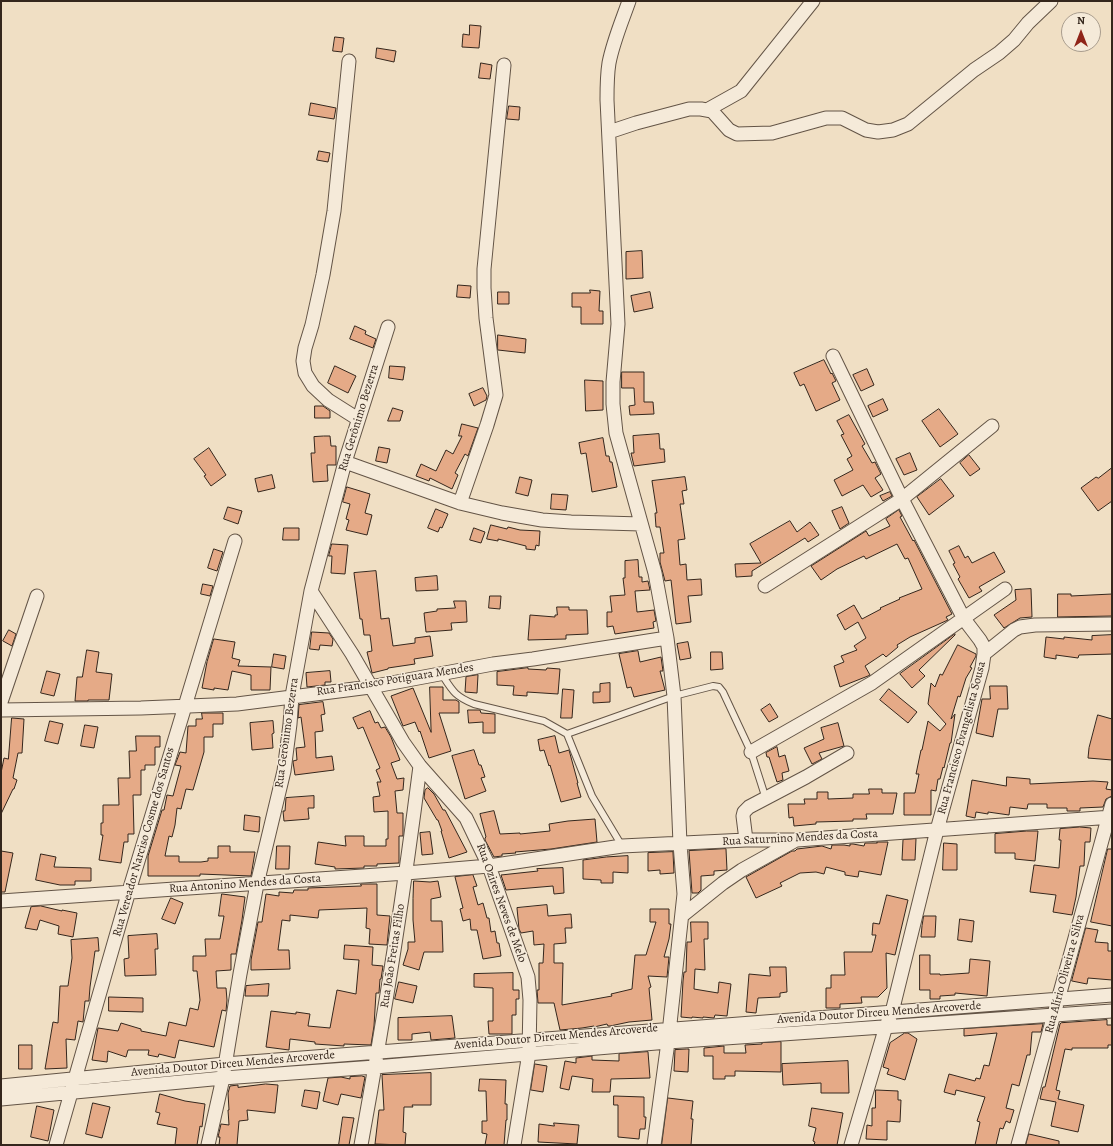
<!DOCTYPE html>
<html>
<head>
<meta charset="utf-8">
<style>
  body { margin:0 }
  #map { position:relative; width:1113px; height:1146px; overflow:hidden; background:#f0dfc4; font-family:Alegreya,serif }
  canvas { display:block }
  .frame { position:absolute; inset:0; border:2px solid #34261c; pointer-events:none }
  .north { position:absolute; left:1061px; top:12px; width:40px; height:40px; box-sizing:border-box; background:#f5ead9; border:1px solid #a89c8d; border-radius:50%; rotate:0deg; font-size:11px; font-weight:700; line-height:16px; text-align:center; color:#34261c }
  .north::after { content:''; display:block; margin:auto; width:14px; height:18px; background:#8f2418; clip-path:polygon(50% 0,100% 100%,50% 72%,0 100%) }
</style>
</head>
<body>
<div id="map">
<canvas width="1113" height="1146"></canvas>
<div class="frame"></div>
<div class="north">N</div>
</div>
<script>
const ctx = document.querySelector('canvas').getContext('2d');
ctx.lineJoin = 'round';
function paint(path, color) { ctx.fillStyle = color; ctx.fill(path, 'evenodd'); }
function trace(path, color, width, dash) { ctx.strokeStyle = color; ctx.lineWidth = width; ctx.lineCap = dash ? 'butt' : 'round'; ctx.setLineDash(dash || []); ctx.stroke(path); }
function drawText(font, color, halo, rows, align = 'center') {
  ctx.font = font + ' Alegreya,serif'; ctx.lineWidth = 3; ctx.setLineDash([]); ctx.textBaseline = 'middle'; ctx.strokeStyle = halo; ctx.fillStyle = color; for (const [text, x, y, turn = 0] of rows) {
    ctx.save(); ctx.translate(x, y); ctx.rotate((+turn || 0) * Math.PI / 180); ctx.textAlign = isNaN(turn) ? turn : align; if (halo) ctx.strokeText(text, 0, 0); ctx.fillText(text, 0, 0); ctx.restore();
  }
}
const building = new Path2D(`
  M470,25L481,26L479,48L462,47L463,34L469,35Z
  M335,37L344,38L342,52L333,51Z
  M377,48L396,51L394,62L376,58Z
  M481,63L492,65L490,79L479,78Z
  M311,103L336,108L334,119L309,115Z
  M509,106L520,107L519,120L507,119Z
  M319,151L330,153L328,162L317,160Z
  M642,251L643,278L626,279V252Z
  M458,285L471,286L470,298L457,297Z
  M590,290L600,291L599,311H603V324H581V307H572V293H590Z
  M498,292H509V304H498Z
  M650,292L653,308L634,312L631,296Z
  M355,326L366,331L365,334L376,339L373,348L350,339Z
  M498,335L526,339L525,353L498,350Z
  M824,360L831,374L832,373L836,381L832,383L840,400L816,411L804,384L800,386L794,373Z
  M335,366L356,376L348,393L328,383Z
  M390,366L405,367L403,380L389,378Z
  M867,369L874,385L861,391L853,375Z
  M622,372H644V402H653L654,414L630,415L629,406L635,405L634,388H622Z
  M585,380L603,381V410L586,411Z
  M483,388L487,396L486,400L474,406L469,394Z
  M883,399L888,410L873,417L868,406Z
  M315,406H323L330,411V418H315Z
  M393,408L403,411L400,421H388Z
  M939,409L958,434L940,447L922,421Z
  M849,415L865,444L862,446L872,463L875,462L881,474L875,478L883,490L871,497L863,485L842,496L834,480L853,470L847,459L852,456L841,435L844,434L837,421Z
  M462,424L478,428L468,456L465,454L455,473L458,475L452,489L430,478L429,481L416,476L421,464L436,471L446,450L453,454L462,436H459Z
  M659,434L660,449H664L665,462L634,466L631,453H634L633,436Z
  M324,436H330L331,446H336V465H327L328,481L313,482L311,453H315L314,437Z
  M603,438L606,456H609L610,462H612L617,487L592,492L586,453L581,454L579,443Z
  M379,447L390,449L387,463L376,461Z
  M209,448L226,475L211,486L204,476L206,475L194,459Z
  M910,453L917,470L904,475L896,459Z
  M969,455L980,469L970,476L960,463Z
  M1112,468V501L1098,511L1081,488L1096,477L1098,478Z
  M272,475L275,488L258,492L255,479Z
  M520,477L532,480L528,496L516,493Z
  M685,477L687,490L682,491L684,504H680L685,539L678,540L680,565L686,564L687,580L701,579L702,595L688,596L691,622L676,624L671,580L665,581L660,562V553H664L660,527H656L655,513H657L652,481Z
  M941,479L954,496L929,515L917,497Z
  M347,487L370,494L365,513L372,515L367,535L346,530L349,520L346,519L350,504L343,502Z
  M890,492L892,496L883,501L880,496Z
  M552,494L568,495L566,510L551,509Z
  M228,507L242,511L238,524L224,519Z
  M842,507L849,523L840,529L832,511Z
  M436,509L448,514L442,528L440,527L438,532L428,528Z
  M899,510L902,516L900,517L913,541L914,540L952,614L946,617L948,620L910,637L897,645L898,647L886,657L883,654L865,666L870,675L868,676L840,687L834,666L844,662L841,656L857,650L854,646L866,638L858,622L845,630L837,615L854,605L862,619L881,609L880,608L900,599L899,598L922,589L908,558L905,559L897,544L866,559L864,556L837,569L821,580L811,566L866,531L869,536L890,526L886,519Z
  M790,521L797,532L810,522L819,535L808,542L805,538L752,571V576L736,577L735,564L761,563L750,544Z
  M491,525L507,529L508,527L520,530L540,531L539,546L536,545L535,550L526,549V546L498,539V541L487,539Z
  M284,528H299V540H283Z
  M474,528L485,532L481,543L470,540Z
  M332,544L348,545L345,574L331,573L332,556H329Z
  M959,546L965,558L968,556L972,563L994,552L1005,572L979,587L982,591L969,598L958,579L960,577L953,564L955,563L949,551Z
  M214,549L223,552L217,571L208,568Z
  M638,560L639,577H642V582L648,581L650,590L635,591L637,612L654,610L656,621L653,622L654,628L615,634L613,626L607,627V612H612L610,596L625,595L623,578H625V561Z
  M376,571L381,619L389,618L393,646L415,643V638L430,636L433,656L414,659L415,664L388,668V669L372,673L367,652L372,651L370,635H364L362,619H360L354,573Z
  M437,576L438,590L416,591L415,578Z
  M203,584L213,586L210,596L201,594Z
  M1031,589L1032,617L1020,618L1004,628L994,615L1016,600L1015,590Z
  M1058,594H1071V596L1112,594V616L1058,617Z
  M490,596H501L500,609L489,608Z
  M454,601H466L467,622L451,623L452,630L426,632L424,613L437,611V609L455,608Z
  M557,607H569V610H587L588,634L566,635V639L528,640L530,615L555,617V615H557Z
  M9,630L16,634L12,646L3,641Z
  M312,632L329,633L333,639L332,646L320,645L319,650L310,649Z
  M955,634V635L919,670L925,676L912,688L900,674Z
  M1112,635V654L1079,655L1078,658L1056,655V659L1044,657L1046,637L1064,639V637L1092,640V636Z
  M214,639L235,642L232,658L240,660L238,666L271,667L270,690H251V675L232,671L228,690L214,688V690L202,688L207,662Z
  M688,642L691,658L680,660L677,644Z
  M958,645L976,654V656L970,667L972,668L966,678L960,697L958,696L951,719L955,714L951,743H950L944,768L943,767L940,779H938L936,791L931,790V815H904V793H915L919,774H916L921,750H922L928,721L940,731L946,724L928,704L931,683L935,687L940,674L942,675Z
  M87,650L99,652L96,672L112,674L109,700H88V701H75L77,677H82Z
  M638,651L640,662L661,657L663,671H660L665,690L634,697L631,687L627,688L619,654Z
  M711,652H722L723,669L711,670Z
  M274,654L286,656L284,669L272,667Z
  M528,668V669L546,670L547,668L560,669L558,694L527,692V696L513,695L514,686L497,685V672Z
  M47,671L60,674L54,696L41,693Z
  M330,671L331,682H325V685L307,687L306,673Z
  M478,675L477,693L465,692L466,677Z
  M610,683V702L593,703V692H600V684Z
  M990,686H1007L1008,709H998L993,737L976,733L982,699H990Z
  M430,687H443V700H456L459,702V713H439L451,751L429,758L420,731L419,732L415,722L403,726L391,696L413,688L431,732Z
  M563,689L574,690L572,718H561Z
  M889,689L917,712L908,723L880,700Z
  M323,702L325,714L321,715L323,731L315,732L316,758L332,756L334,770L295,775L293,762V761L297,760L296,748L305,747L301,717L298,718L299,705Z
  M770,704L778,717L769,722L761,710Z
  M468,710H480L481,713L495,714V733H483V722L469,723Z
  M370,711L375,723L378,722L381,728L385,727L391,737L400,760L391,763L397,779L404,778L403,790L395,791L397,813H403V836H399V863L377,864V866H364V868L335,869V867L315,864L318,842L346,846L345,836H364V846H386V839H388V811L374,812L373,797L380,796L377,782H381L376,770L380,768L363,727L358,729L353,718Z
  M202,713H223V724H213V737H204V752L193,790L186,789L181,809L177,808L175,825L172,837L169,836L165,856H179V862H201L208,861V858H218V846H230V852H255L251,876L200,874V876H148V856L162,810H164L167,795L173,796L181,766L175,765L180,752L186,753L188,726H196V719H202Z
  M1098,715L1112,719V760L1088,758L1089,748Z
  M12,718L24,719L22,753H18L13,778L17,780L14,789H13L1,814V773L4,758L8,759Z
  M50,721L63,724L58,744L45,741Z
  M273,721L274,733L272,734L273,748L252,750L250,723Z
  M838,723L844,746L819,753L822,759L812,764L804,748L824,739L821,728Z
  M85,725L98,727L94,748L81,746Z
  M136,736H160V747H155V765H145V770H141V795H133L134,834H128V842H124L121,863L99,860L103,835H101V823H103V805H119L118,778H130L129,751H136Z
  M555,736L559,753L569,750L578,783H577L581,797L561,802L550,765L549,766L544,750L540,751L538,740Z
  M777,747L779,757L785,755L789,771L782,773L783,780L777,782L769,757H767L766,753Z
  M474,750L479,765H481L485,777L481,778L486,791L465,799L452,756Z
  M1007,777L1030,779V784L1093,781L1108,782L1106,789L1112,790V796L1106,799L1103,807L1080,808V811H1067V808H1047V804H1028L1027,809L1010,807L1009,815L988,812V814L976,812L975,818L966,816L972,780L1006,786Z
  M428,788L434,794L443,810H445L467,852L449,858L441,831H442L438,820H437L424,798L425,790Z
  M869,789H882V793H897L893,814H866L867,819H853V821L816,822V824L794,826L793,817L789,818L788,804H805L804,799H817V792H828V799L853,798V794H869Z
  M314,796V808H308L309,819L284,821L283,811H285L286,798Z
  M494,811L500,834L520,833V834L550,831L549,824L568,821L595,819L597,842L551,849L515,852L516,853L502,854V856L494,857L485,840V838L486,837L480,814Z
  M245,815L260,817L259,832L244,830Z
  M1080,827L1091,828L1090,842H1085L1084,866H1080L1076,897L1072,915L1053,912L1056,895L1030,892L1034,865L1059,868L1061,840H1059L1060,829Z
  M1027,831H1038L1035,861L1015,859V853H995V834Z
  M430,832L433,854L422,855L420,833Z
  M916,839L915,860H902L903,840Z
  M877,842H888L881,875L859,871L858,877L845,875V872L826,867L824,874L816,872L800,873L780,883L782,886L756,898L746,877L792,851H795L797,849L822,846L831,849L832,845H844L850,846V844H853L864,846L865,843H877Z
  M944,843L957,844V870H943Z
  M277,846H290L289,869H276Z
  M726,849L727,870L714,871V875L701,876V890L698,893H692L689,851Z
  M1108,849H1112V926L1091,922Z
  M1,851L13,853L5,892H1Z
  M673,852L674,873L660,874V870L648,871V853Z
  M41,854L56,857L54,867L91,868V881H75V885H60L36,880Z
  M628,856V873L613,872V883H601V880L583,879V860L606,857Z
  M563,868L564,893L554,894L553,886L506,890L501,875L538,871L537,869Z
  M473,875L477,886L473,887L478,905L483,903L487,918H489L491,932L495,931L497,943H499L501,956L483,959L477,930H471L470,919L463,921L460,909L463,908L455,877Z
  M414,881L430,882L438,881L441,897L431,899V921H442L443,952H424L419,970L403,965L408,949V942H415L413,920V899Z
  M361,884H377V915L390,916L387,945L369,944L370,929L366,928L367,908L319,910L318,918L290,915V921L282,920L278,950H289L290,969L251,970V960L258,922H262L266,894L279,896V892L293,893L294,890H308V888L361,886Z
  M222,894L245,897L242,920L236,954H231V970L216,971L217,988H226L227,1000L226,1011L222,1010L214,1047L179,1040L175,1058L159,1054L158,1057L148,1055L149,1050H128L126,1057L108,1051L107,1062L92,1060L98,1028L118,1031L121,1023L141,1029V1031L166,1036L169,1022L186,1026L190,1008L198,1010L200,1000L197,971H193V956H206L205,939H220L224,916H219Z
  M887,895L908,900L895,955L886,953L887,988L878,997H861L862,1003L840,1004V1008H826V988H831V975H845L844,952H872L876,935H872L873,923L879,924Z
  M171,898L183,903L175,924L162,919Z
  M547,905L548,916L571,914L572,928H565L566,943L554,944V963H563L562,1005L612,996L611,994L632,989L635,955H646L656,922H650V909H669V924H671L669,939L664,957H669L667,977L648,976L651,987L649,988L652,1020L629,1022L610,1026H608L607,1024L594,1027V1026L582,1028L560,1030L554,1003H538L537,990H539V963H543L544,944L534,945L533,931L521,933L519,929L517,908Z
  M41,906L62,911V910L77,913L73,937L58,934L59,926L40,920L37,930L25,928L31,907Z
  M924,916H936L935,937H921L922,926Z
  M960,919L974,921L972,942L958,940Z
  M691,922H708V939H704L705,970L695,969L694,989L718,993L719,982L731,984L727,1016L715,1015L714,1018L703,1017V1018L692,1017V1018L681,1017L683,981L684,972H686L687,942H691Z
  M1086,928L1098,930L1095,942L1108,943V951H1112V980L1088,978L1087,984L1072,981Z
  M157,934L158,949H155L156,975L125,976L124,959L129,958L128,936Z
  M98,938L99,951H95L90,987L89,1000V1001H85L83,1022L78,1021L75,1040L66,1039L67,1068L45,1069L53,1022L58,1023L60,986H68L72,958L71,940Z
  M345,945L373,947L372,965L383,966L381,979H380L379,993H376L374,1026L371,1045L344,1044V1046L315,1044V1042L290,1039L289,1050L266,1047L271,1011L296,1014V1012L310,1014L308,1026L330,1028L337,990L356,994L359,960L344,959Z
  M920,955H930V974H940V975L969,973L970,959L990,961L987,996L955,993V995L940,996V999H930V990H920Z
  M770,967H786L787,992L780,993V997L758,998L756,1013L746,1012L749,974L770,976Z
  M513,973V990H519V999H516V1015H512V1034H489L488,1021H493V988L474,987V974Z
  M399,982L417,986L413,1003L395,999Z
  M269,984L268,996H245L246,986Z
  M109,997L143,998V1012L109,1011Z
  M452,1016L455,1038L431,1040L430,1032L412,1034V1040H398V1018Z
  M1107,1020V1025H1112V1045H1108V1048H1072V1050L1065,1049L1056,1090L1060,1091L1058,1099L1084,1105L1078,1132L1051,1126L1056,1102L1040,1099L1043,1087H1045L1060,1024L1061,1023Z
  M1043,1024L1041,1032H1032L1030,1055H1027L1019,1086L1012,1084L1006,1108L1014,1110L1010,1123L1006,1121L1003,1129L1000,1128L996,1145H975L980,1122L977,1121L985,1097L956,1090L955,1095L944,1092L949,1074L975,1081L976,1078L980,1079L984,1065L989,1066L997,1033L964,1036V1029Z
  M905,1033H908L917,1039L905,1080L887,1074L889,1069L883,1067L890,1043Z
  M781,1042V1072L735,1071V1076H725V1079H713V1056H704V1048L724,1046V1053H746L745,1045L762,1044V1043Z
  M19,1045H32V1069H19Z
  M687,1049H689L688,1072L674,1071L675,1050Z
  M648,1052L650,1078L611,1079L610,1092H592L593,1079L572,1076L569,1090L560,1088L565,1061L576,1063V1058L592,1056V1060L619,1061V1054Z
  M848,1061L849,1093H821V1083L783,1085L782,1064Z
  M535,1064L547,1066L543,1092L531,1090Z
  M431,1073V1105H412L413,1107H404L403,1132L406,1133L405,1145L375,1144L379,1110H384L382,1075Z
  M362,1076L365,1077L361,1098L341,1094L338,1105L323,1101L328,1078L341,1077L350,1079V1077Z
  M480,1079L506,1080L505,1104H507V1120H506L504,1145H485L487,1134L482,1133V1121H487L486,1091H479Z
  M266,1084L278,1085L275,1113L247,1110L248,1120L239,1121L237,1145H219L220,1137H218L221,1124L229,1125L228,1110H229L228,1093L230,1086L238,1085V1087Z
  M305,1090L320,1092L317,1109L302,1106Z
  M876,1090L898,1091V1100H901L900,1122L887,1121V1140L866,1139L867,1125L872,1126V1108H875Z
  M160,1094L185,1101L205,1104L202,1127L200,1126L197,1145H175L177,1128L157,1124L160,1113L156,1112Z
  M614,1096L644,1097V1117H646L645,1129H640L639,1139L618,1137V1105H614Z
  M668,1098L693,1101L691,1119H693L691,1145H662Z
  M93,1103L110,1107L102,1138L86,1134Z
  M37,1106L54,1110L48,1141L31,1137Z
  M812,1108L843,1113L837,1145H814L815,1142L813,1141L816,1128L809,1126Z
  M343,1117L354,1118L349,1145H339Z
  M554,1123L579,1125L577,1144L538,1142L539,1124L554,1126Z
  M1029,1134L1059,1141V1145H1026Z`);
paint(building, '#e5aa87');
trace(building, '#34261c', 1);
const service = new Path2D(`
  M441,673C452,690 454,696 474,704L544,721L567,734L592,796L622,846
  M567,734L674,696L713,686L719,687L723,692L751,752L766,799`);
const minor = new Path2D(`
  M629,1C622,21 613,42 609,63C607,75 607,88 607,100L618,324L613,382V404L616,433L655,573L667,638L674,696L680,844L684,894L668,1042L654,1145
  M349,61L334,211L323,275L312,325L305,348L303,361L305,373L313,386L328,400L358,419
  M707,110L741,91L813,1
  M609,132L636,123L689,109H701L712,111L729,130L737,134L772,133L826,118H842L866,130L878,132L893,130L908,124L974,70L999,53L1014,40L1028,23L1051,1
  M833,356L902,499L964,619L980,640L984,647V654L982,668L937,830L892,1012L886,1026L851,1145
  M345,462L460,503L502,513L542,520L571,522L641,524
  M460,503L487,425L496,395L486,318L484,288V269L504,65
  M765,586L902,499L992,426
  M311,591L352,654L403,742L420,766L466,818L489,866L528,977L530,1000L529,1053L514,1145
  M984,654L1014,630L1020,627L1035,625L1112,624
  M1,702L37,596
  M1,710L141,708L237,704L370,687L493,664L533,659L667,638
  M751,752L872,683L1005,589
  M746,840L743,816L744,812L749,807L806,777L847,753
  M1,901L406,873L489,866L622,846L746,840H797L1112,817
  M683,915L723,883L742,870L796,840
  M1,1086L225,1064L1112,995
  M1,1099L223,1078L375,1067L668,1042L1112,1011
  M56,1145L129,891L235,541
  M208,1145L223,1078L240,974L257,884L284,771L290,724L292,696L311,591L345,462L388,327
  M361,1145C384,1019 404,893 420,766
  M1018,1145L1112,804`);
trace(service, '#635446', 8);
trace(minor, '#635446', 15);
trace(service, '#f5ead9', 6);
trace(minor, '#f5ead9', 13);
drawText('12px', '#34261c', '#f5ead9', [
  ["Rua Gerônimo Bezerra",359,418,-73],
  ["Rua Francisco Potiguara Mendes",395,680,-9],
  ["Rua Gerônimo Bezerra",287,733,-82],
  ["Rua Francisco Evangelista Sousa",962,738,-75],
  ["Rua Saturnino Mendes da Costa",800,838,-3],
  ["Rua Vereador Narciso Cosme dos Santos",144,842,-74],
  ["Rua Antonino Mendes da Costa",245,884,-4],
  ["Rua Ozires Neves de Melo",501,903,70],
  ["Rua João Freitas Filho",393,956,-81],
  ["Rua Alírio Oliveira e Silva",1065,974,-75],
  ["Avenida Doutor Dirceu Mendes Arcoverde",879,1013,-4],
  ["Avenida Doutor Dirceu Mendes Arcoverde",556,1037,-5],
  ["Avenida Doutor Dirceu Mendes Arcoverde",233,1064,-5]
]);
</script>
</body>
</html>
